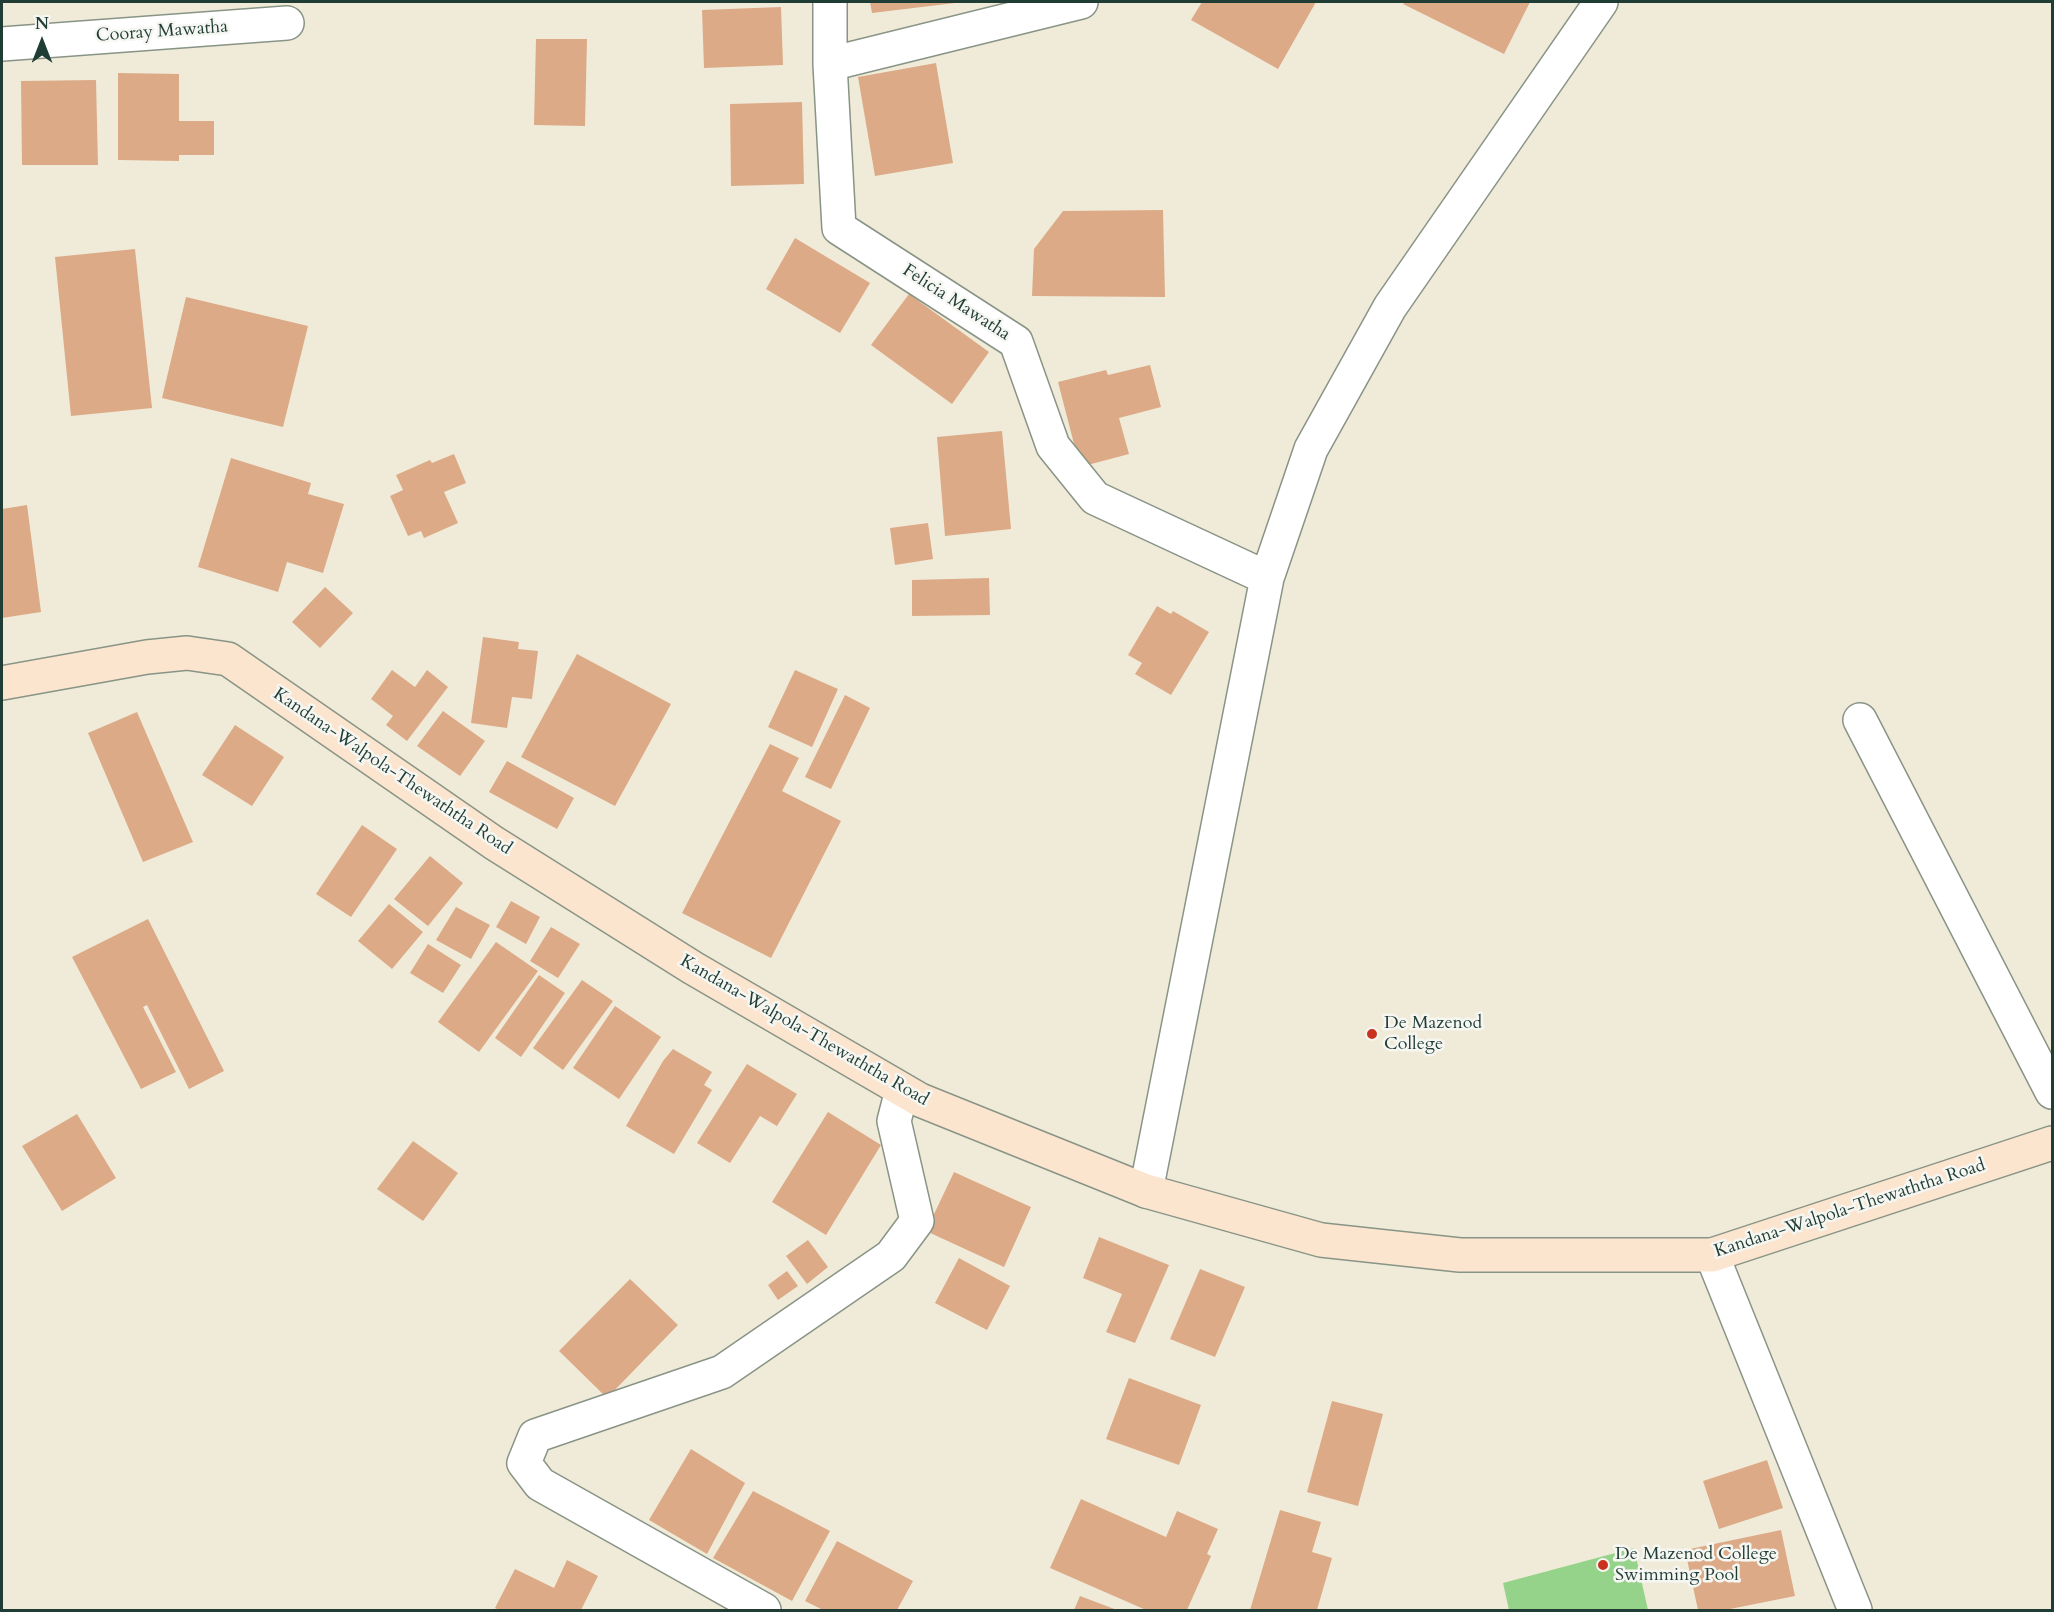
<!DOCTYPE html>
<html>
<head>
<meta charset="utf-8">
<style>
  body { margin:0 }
  #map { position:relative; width:2054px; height:1612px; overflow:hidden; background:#f0ebd8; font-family:Cardo,serif }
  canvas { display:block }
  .frame { position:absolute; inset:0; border:3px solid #1f3d34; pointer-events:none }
  .north { position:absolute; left:12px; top:12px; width:60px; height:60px; -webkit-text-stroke:4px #f6f6f2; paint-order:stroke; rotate:0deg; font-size:16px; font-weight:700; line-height:24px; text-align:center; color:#1f3d34 }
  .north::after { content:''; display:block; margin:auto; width:21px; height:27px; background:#1f3d34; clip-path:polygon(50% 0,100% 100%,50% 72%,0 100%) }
</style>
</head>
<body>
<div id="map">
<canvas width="2054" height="1612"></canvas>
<div class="frame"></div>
<div class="north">N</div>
</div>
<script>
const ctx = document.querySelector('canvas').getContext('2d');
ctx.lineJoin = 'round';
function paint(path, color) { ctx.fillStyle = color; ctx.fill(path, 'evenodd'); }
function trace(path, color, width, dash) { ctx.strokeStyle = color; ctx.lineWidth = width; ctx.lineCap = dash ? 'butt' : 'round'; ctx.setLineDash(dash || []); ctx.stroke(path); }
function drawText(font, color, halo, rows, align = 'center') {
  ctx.font = font + ' Cardo,serif'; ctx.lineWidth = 5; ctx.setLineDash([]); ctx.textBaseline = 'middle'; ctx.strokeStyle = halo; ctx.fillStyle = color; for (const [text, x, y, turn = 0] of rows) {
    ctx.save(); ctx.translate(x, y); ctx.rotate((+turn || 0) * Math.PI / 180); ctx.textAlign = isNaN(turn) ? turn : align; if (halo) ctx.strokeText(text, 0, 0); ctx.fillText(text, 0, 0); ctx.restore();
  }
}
paint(new Path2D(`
  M1634,1548L1648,1610H1509L1503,1583Z`), '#94d389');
paint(new Path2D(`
  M870,2H955V3L872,13Z
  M1202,2H1316L1278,69L1191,20Z
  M1405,2H1530L1504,54L1403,4Z
  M781,7L783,65L704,68L702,10Z
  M536,39H587L585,126L534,125Z
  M936,63L953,163L875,176L858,77Z
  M118,73L179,74V121H214V155H179V161L118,160Z
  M96,80L98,165H22L21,81Z
  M802,102L804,184L731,186L730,104Z
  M1163,210L1165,297L1032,296L1034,249L1063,211Z
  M795,238L870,283L840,333L766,289Z
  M135,249L152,408L71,416L55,257Z
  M909,294L989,352L952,404L871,345Z
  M186,297L308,326L283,427L162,398Z
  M1150,365L1161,407L1119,418L1129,454L1080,467L1058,382L1106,370L1108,375Z
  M1002,431L1011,529L945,536L937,437Z
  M454,454L466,483L444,492L458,523L424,538L421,531L408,536L390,496L403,490L396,475L430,460L432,463Z
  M231,458L311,483L308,494L344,504L323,573L287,562L278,592L198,567Z
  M27,505L41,612L2,618V509Z
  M928,523L933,559L895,565L890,528Z
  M989,578L990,615L912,616V580Z
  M325,587L353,613L320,648L292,622Z
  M1157,606L1171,614L1173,611L1209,632L1171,695L1135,674L1142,663L1128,655Z
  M483,637L519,642L518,649L538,651L532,699L512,697L507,728L471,723Z
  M577,654L671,704L615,806L521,757Z
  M392,670L415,687L427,670L448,687L407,741L386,725L393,716L371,699Z
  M795,670L838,689L812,747L768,727Z
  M845,695L870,708L831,789L805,777Z
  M443,711L485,741L460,776L417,746Z
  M137,712L193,842L143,862L88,733Z
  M235,725L284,757L252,806L202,775Z
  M770,744L799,758L782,791L841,821L771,958L682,913Z
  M507,761L574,798L557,829L489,792Z
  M362,825L397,849L351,917L316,894Z
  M430,856L463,883L428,926L394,899Z
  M511,901L540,917L526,944L496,927Z
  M389,904L423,932L392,969L358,941Z
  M456,907L490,925L471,959L436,940Z
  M148,919L224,1071L189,1089L147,1005L143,1007L176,1072L141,1089L72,957Z
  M551,927L580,944L558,978L530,961Z
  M496,942L538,971L479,1052L438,1022Z
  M428,944L461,965L443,993L410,973Z
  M539,975L565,993L521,1057L495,1038Z
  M582,980L613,1001L563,1070L533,1048Z
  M615,1006L661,1037L619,1099L573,1068Z
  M673,1049L712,1072L704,1085L712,1090L674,1154L626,1126L663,1061Z
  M747,1064L797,1094L777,1126L760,1116L730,1163L697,1143Z
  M828,1112L881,1145L826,1235L772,1202Z
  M77,1114L116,1178L62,1211L22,1146Z
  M413,1141L458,1173L423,1221L377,1189Z
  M954,1172L1031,1207L1004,1267L926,1231Z
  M1099,1237L1169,1265L1135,1343L1106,1332L1122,1294L1083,1278Z
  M808,1240L828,1267L807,1284L786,1256Z
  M959,1258L1010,1286L987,1330L935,1303Z
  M1200,1269L1245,1287L1215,1357L1170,1339Z
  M787,1271L798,1286L778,1300L768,1285Z
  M630,1279L678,1325L607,1398L559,1351Z
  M1129,1378L1201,1405L1179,1465L1106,1439Z
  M1332,1401L1383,1414L1358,1506L1307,1492Z
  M691,1449L745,1483L707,1554L649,1520Z
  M1767,1460L1783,1508L1719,1529L1703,1481Z
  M753,1491L830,1531L792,1601L713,1558Z
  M1081,1499L1166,1537L1177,1511L1218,1529L1207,1554L1211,1556L1187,1610H1146L1050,1568Z
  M1280,1510L1321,1522L1312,1552L1332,1558L1317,1610H1250Z
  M1781,1530L1795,1596L1725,1610H1698L1685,1550Z
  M837,1541L913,1581L897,1610H823L805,1601Z
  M567,1560L598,1576L581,1610H499L495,1608L515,1569L554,1588Z
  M1080,1596L1117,1610H1074Z`), '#dcaa87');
const street = new Path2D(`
  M830,2V64L839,228L1016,342L1053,446L1095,498L1267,578
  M2,44L287,23
  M830,64L1081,2
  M1860,720L2052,1092
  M1146,1191L1267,578L1311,449L1390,307L1601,2
  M1712,1255L1855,1610
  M764,1610L540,1484L524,1463L535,1436L722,1372L891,1256L917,1221L894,1121L902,1090`);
const secondary = new Path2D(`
  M2,683L147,657L187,653L228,659L494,843L693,968L920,1100L1146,1191L1321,1240L1460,1255H1712L2052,1143`);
trace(street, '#889486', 36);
trace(secondary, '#889486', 36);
trace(street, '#fff', 33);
trace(secondary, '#fbe5cf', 33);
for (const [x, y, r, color] of [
  [1372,1034,6,"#c8321e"],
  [1603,1565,6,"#c8321e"]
]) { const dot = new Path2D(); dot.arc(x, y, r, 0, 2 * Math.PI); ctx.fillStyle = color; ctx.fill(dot); trace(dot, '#f6f6f2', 2); }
drawText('18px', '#1f3d34', '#f6f6f2', [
  ["Cooray Mawatha",162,32,-4],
  ["Felicia Mawatha",956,303,33],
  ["Kandana-Walpola-Thewaththa Road",392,772,34],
  ["Kandana-Walpola-Thewaththa Road",804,1031,30],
  ["Kandana-Walpola-Thewaththa Road",1850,1209,-18]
]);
drawText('18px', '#1f3d34', '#f6f6f2', [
  ["De Mazenod",1384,1024],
  ["College",1384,1045],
  ["De Mazenod College",1615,1555],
  ["Swimming Pool",1615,1576]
], 'left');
</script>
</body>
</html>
